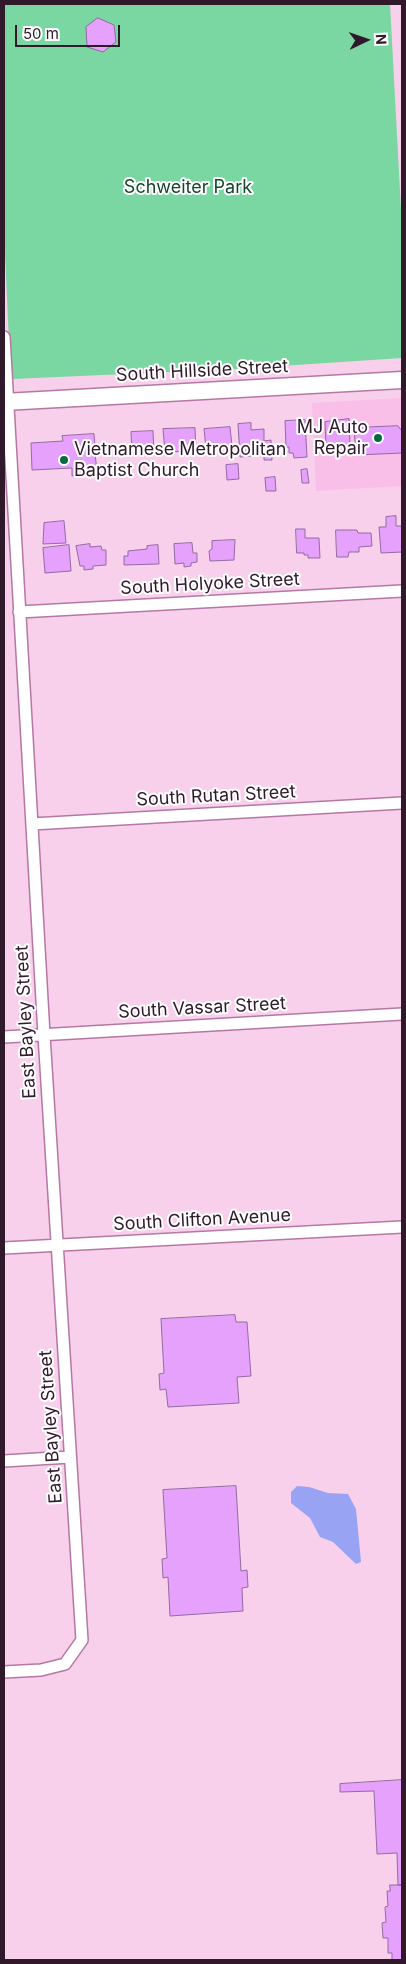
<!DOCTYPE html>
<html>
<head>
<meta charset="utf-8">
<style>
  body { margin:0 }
  #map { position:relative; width:406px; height:1964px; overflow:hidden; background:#f8d0ec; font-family:Inter,sans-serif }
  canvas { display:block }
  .frame { position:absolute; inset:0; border:5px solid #30192a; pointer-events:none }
  .north { position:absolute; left:341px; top:15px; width:50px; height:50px; -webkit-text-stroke:4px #fff; paint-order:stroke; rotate:87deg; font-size:14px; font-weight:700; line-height:20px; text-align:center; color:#30192a }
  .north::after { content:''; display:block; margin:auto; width:18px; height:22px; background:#30192a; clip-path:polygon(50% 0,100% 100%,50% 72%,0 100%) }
  .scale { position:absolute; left:15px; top:25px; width:105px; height:22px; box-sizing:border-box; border:2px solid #30192a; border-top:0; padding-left:6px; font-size:15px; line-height:18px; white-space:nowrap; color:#30192a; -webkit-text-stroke:4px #fff; paint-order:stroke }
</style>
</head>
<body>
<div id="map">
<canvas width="406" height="1964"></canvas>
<div class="frame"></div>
<div class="north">N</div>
<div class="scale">50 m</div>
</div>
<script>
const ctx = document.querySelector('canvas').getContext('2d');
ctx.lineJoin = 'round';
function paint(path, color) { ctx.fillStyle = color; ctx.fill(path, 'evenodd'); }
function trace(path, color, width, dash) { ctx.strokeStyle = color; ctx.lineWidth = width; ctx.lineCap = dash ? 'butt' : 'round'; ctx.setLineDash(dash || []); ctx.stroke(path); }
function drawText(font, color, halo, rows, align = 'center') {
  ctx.font = font + ' Inter,sans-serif'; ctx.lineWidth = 4; ctx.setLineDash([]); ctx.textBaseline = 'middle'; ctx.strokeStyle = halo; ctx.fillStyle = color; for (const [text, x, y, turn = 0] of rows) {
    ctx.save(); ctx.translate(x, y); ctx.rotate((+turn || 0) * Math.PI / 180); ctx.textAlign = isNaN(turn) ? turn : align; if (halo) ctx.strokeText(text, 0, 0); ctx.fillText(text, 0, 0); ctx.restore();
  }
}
paint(new Path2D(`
  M402,398V486L316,491L312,403Z`), '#f9bfe8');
paint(new Path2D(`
  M4,4H390L402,229V358L236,369L13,379L10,365L4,231Z`), '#7ad7a2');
paint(new Path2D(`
  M297,1486L309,1487L328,1493L348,1494L356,1509L361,1562L356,1564L333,1542L320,1537L310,1518L291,1503V1492Z`), '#99a3f3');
const building = new Path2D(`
  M98,18L114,25L116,42L103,52L87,47L86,27Z
  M349,419L350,447L326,448L325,422Z
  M305,420L307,457L294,458L293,453H289V447H286L285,421Z
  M251,423V430L264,429V441L271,440L272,460H264V455L240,457L238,424Z
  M398,426L402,431V453L356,455L354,428Z
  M230,427L232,446L206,448L204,429Z
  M195,428L196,451L165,452L163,429Z
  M153,431L154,452L132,453L131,432Z
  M94,434L95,446H98V453H95L97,472L72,476V468L32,470L31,443L63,441L62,436Z
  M238,464L239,479L227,480L226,465Z
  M307,469L309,483H302L301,470Z
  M275,477L276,491H266L265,478Z
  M396,516V526H402V552L381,553L379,527H386V517Z
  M64,521L66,543L43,544L44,523Z
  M296,529H305V538H319L320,558H308V555H304V553H297Z
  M336,530H357L358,533H371L372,546L359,547V552H349L348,557H337Z
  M235,540L234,560L210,561L209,551L212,549V541Z
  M192,543L193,553H197V562L191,563V566L184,567V563L175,564L174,544Z
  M90,544V547L101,546L102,550H106V565L93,566V569L84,570V566H80L76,546Z
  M69,545L71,571L45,573L43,548Z
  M158,545L159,564L124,565V556H128V551L147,549V546Z
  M235,1315L236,1322H247L251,1376L237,1377L239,1403L168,1407L166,1389L160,1390L159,1374L164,1373L161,1319Z
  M236,1486L241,1571L247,1570L248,1587L242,1588L243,1611L170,1616L168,1577L163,1578L162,1559L167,1558L163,1490Z
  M402,1780V1885H398L397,1853L377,1854L374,1791L340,1792V1784Z
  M390,1885H402V1960H392V1953H388V1938H383L382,1923L386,1922L385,1907L388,1906L387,1891H390Z`);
paint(building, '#e5a1fc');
trace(building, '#936aa1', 1);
const street = new Path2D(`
  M4,337L44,1035L82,1640L65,1664L41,1670L4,1672
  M19,612L402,591
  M32,824L402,803
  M4,1037L402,1014
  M4,1248L402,1227
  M4,1461L70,1457`);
const secondary = new Path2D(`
  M4,402L402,380`);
trace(street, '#b578a4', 14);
trace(secondary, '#b578a4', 19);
trace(street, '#fff', 11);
trace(secondary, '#fff', 16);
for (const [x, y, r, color] of [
  [378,438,5,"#066b40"],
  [64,460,5,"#066b40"]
]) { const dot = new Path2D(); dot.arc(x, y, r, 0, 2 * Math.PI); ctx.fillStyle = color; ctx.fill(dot); trace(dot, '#fff', 2); }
drawText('18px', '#14462c', '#fff', [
  ["Schweiter Park",188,188]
]);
drawText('18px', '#30192a', '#fff', [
  ["South Hillside Street",202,371,-3],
  ["South Holyoke Street",210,584,-3],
  ["South Rutan Street",216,796,-3],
  ["South Vassar Street",202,1008,-3],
  ["East Bayley Street",26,1022,-93],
  ["South Clifton Avenue",202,1220,-3],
  ["East Bayley Street",51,1427,-94]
]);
drawText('18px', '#30192a', '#fff', [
  ["MJ Auto",368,428],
  ["Repair",368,449],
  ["Vietnamese Metropolitan",74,450,"left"],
  ["Baptist Church",74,471,"left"]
], 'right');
</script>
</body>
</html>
